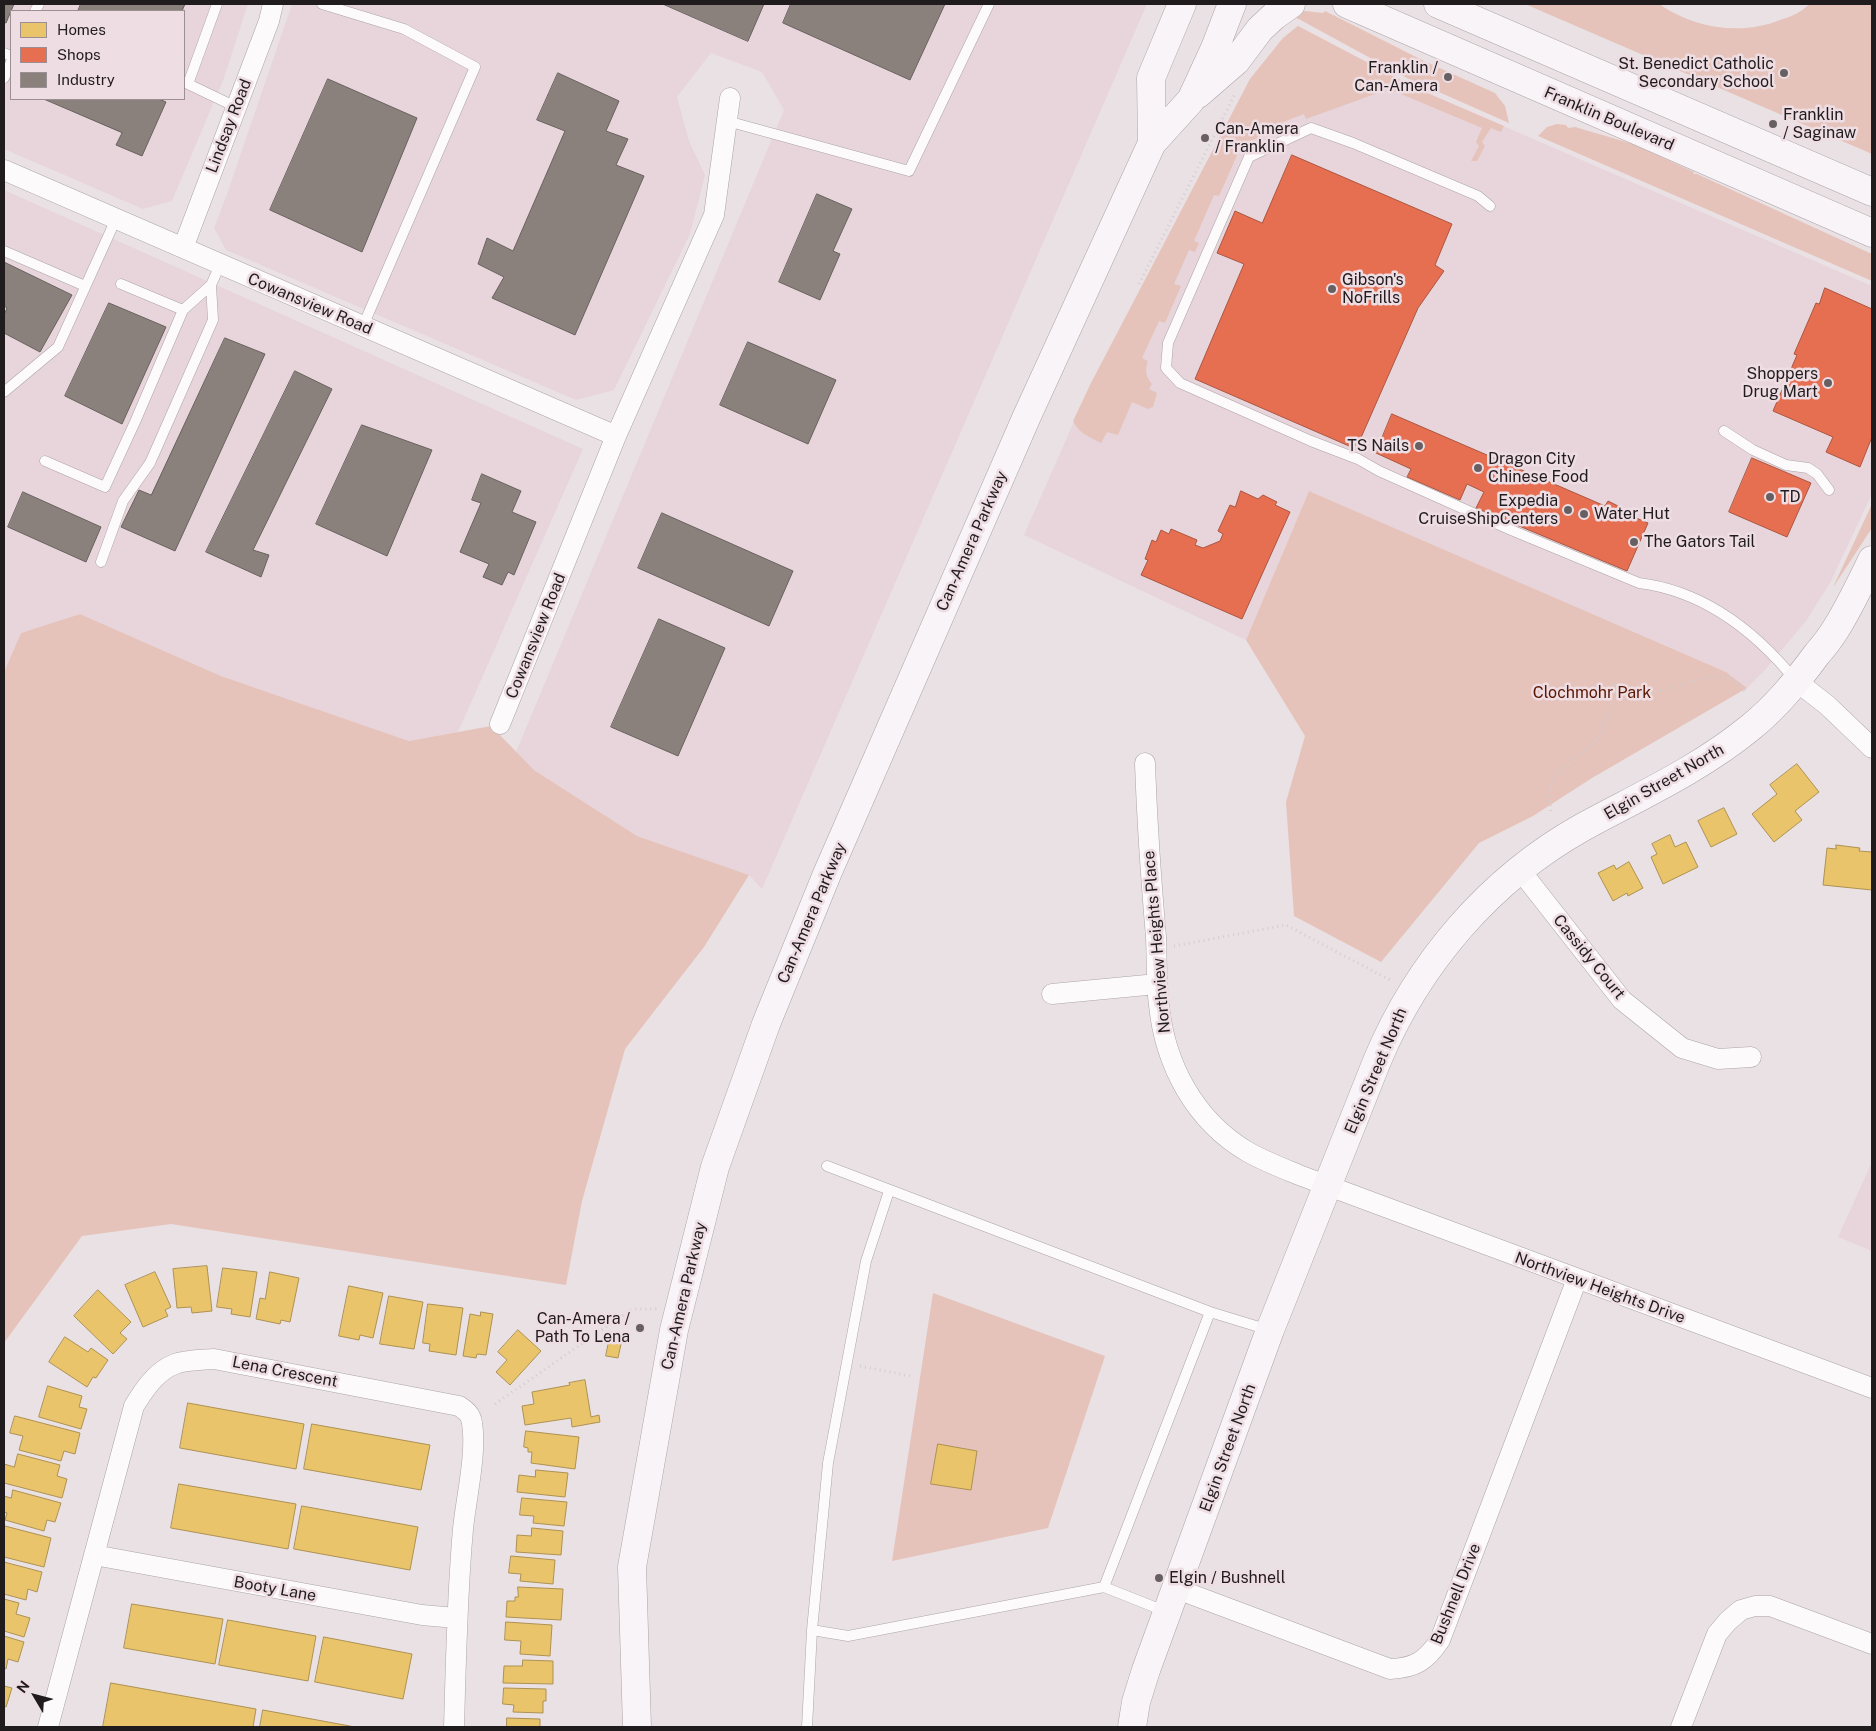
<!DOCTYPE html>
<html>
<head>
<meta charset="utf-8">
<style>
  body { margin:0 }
  #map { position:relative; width:1876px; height:1731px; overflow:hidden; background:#eae1e4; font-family:"Public Sans",sans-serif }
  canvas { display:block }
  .frame { position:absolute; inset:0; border:5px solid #201b1d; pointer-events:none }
  .legend { position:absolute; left:10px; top:10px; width:175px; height:90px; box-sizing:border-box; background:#eedde3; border:1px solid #9c8f94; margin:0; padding:6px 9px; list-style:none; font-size:15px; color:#201b1d }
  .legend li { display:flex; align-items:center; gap:10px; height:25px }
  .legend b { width:25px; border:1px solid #9c8f94 }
  .north { position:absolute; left:10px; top:1671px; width:50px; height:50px; -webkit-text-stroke:4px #eedde3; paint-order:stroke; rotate:307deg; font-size:14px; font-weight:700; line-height:20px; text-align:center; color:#201b1d }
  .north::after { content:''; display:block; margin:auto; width:18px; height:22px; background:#201b1d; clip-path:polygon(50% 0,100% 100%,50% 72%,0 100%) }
</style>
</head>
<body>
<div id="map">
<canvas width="1876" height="1731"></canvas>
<div class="frame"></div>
<ul class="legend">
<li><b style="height:14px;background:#e9c46a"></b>Homes</li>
<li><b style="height:14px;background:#e76f51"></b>Shops</li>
<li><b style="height:14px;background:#8a817c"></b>Industry</li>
</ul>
<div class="north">N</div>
</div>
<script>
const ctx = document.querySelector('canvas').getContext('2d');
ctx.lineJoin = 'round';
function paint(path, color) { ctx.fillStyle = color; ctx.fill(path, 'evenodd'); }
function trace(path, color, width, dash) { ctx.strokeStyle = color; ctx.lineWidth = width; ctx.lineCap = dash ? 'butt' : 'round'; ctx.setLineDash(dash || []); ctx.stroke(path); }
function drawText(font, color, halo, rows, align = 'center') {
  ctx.font = font + ' "Public Sans",sans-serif'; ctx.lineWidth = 5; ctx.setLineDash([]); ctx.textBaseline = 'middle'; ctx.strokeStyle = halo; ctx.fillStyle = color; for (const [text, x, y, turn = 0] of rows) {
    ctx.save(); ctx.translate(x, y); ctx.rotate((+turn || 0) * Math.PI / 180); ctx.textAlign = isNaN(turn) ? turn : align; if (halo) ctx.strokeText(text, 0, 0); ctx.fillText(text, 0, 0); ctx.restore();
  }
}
paint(new Path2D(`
  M4,4H248L224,78L172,201L143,209L4,149ZM11,11H184V99H11Z
  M292,4H1147L762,889L749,875L637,836L534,770L516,752L784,110L762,72L711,53L677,97L689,141L705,175L690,234L614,390L576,400L226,250L214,228L226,197Z
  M1298,26L1418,89L1872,286V494L1830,583L1806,621L1764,671L1747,688L1726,672L1309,491L1246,640L1024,535L1091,383L1250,79L1283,38Z
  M4,190L583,449L458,732L409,741L221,676L80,614L21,633L4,672Z
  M1872,1162V1251L1838,1237Z`), '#e7d5db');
paint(new Path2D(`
  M1525,4H1659C1693,28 1741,36 1780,20C1787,18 1795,15 1801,11C1804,9 1807,5 1811,4C1819,1 1861,4 1872,4V154Z
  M1305,11L1323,13L1325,11L1424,61L1495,93L1505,106L1509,123L1407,78L1295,17L1299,12Z
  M1298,26L1418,89L1504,126L1501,132L1491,128L1482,142L1485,146L1477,161H1471L1479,146L1476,142L1482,128L1389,89L1306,119L1304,114L1262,130L1263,136L1242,144L1219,196L1214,195L1194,241L1199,243L1195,252L1189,250L1174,284L1181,286L1165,323L1159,321L1142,358L1148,361C1145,370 1145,376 1152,384L1149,389L1157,393L1153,407L1148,409L1132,402L1118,435L1107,432L1101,443C1089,437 1079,433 1073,421L1091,383L1250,79L1283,38Z
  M1557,124L1566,125L1568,128L1575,127L1633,144L1694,172L1693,174H1697L1872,254V281L1538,136L1547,127Z
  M1309,491L1726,672L1747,688L1592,778L1533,816L1479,843L1381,962L1294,916L1286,802L1305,736L1246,640Z
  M1872,504V528L1834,586V585Z
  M80,614L221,676L409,741L491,726L534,770L637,836L749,875L704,947L625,1049L582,1201L566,1285L171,1224L82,1236L4,1343V672L21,633Z
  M933,1293L1105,1356L1048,1528L892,1561Z`), '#e5c3ba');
const homes = new Path2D(`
  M1797,764L1819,792L1795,811L1802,820L1774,842L1752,814L1777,794L1770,785Z
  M1724,808L1737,834L1711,847L1698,821Z
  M1670,835L1675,847L1686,842L1698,867L1663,884L1651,857L1657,854L1652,844Z
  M1836,845L1860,848L1859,851L1872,852V890L1823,885L1827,848L1836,849Z
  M1629,862L1643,888L1628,896L1627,893L1613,901L1598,873L1614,865L1616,869Z
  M207,1266L212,1311L192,1313L191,1307L177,1308L173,1269Z
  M223,1268L257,1272L250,1317L231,1314L232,1309L217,1307Z
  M155,1272L171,1307L165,1310L168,1316L143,1327L125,1285Z
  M270,1272L299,1278L290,1322L281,1320L280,1324L256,1319L260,1298L265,1299Z
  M349,1286L383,1293L373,1338L360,1335L359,1340L339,1336Z
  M98,1290L131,1322L120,1333L127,1339L113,1354L74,1316Z
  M389,1296L423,1302L414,1349L380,1344Z
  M428,1304L463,1308L456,1355L429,1351L430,1344L423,1343Z
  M481,1312L493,1314L486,1355L477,1354L476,1358L463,1356L470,1314L480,1316Z
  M518,1330L541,1351L510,1385L496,1372L507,1360L498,1352Z
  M611,1332L623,1335L618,1358L606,1356Z
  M65,1337L88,1352L91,1348L108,1360L96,1378L93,1377L87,1387L49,1362Z
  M585,1380L591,1417L599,1415L600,1422L572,1427L571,1418L525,1425L522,1406L534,1404L532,1392L570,1385L569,1383Z
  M48,1386L82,1396L79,1407L87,1409L81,1429L39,1417Z
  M188,1403L304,1424L296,1469L180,1448Z
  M15,1416L80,1433L75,1454L64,1451L61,1461L19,1450L23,1436L10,1433Z
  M312,1424L430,1445L421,1490L304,1469Z
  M526,1431L579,1437L575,1469L531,1463L532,1452H528V1448L524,1447Z
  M938,1444L977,1451L971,1490L931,1484Z
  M18,1454L60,1465L57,1476L67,1479L62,1498L4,1483V1464L14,1467Z
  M536,1470L568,1473L565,1497L517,1492L519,1475L535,1477Z
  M179,1484L296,1504L288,1549L171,1528Z
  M13,1490L61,1503L55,1522L47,1520L44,1531L5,1520L7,1513L4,1512V1496L11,1498Z
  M522,1498L567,1502L564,1526L533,1523L534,1516L520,1515Z
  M302,1506L418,1527L410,1570L294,1549Z
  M5,1526L51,1538L44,1567L4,1557Z
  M532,1528L563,1531L561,1555L516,1552L517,1535L531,1536Z
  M511,1556L555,1560L553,1584L520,1581L521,1574L509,1573Z
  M4,1562L42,1572L37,1592L28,1589L26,1600L4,1594Z
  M518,1587L563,1589L561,1620L506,1617L507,1601H515V1597H518Z
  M4,1599L19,1603L16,1614L30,1618L24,1637L4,1631Z
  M132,1604L223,1619L215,1664L124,1648Z
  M228,1620L316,1636L308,1681L219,1665Z
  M506,1622L552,1625L550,1656L520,1654L521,1641L505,1640Z
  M4,1636L24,1642L18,1662L8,1659L6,1669L4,1668Z
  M324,1637L412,1654L403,1699L315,1682Z
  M523,1660L553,1661V1684L503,1683L504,1666H522Z
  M111,1683L256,1709L253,1727H103Z
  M4,1686L12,1688L6,1707L4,1706Z
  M504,1688L546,1689V1701H543V1713L513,1712L514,1705L503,1704Z
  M263,1710L355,1727H260Z
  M507,1718L540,1719V1727H507Z`);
paint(homes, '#e9c46a');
trace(homes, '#ad9153', 1);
const shops = new Path2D(`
  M1292,155L1452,224L1435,265L1444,271L1418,308L1356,449L1195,379L1244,264L1217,253L1235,211L1262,223Z
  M1825,288L1872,309V437L1860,467L1826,452L1833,437L1773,411L1797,355L1794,354L1816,303L1819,304Z
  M1392,414L1605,506L1608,501L1618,506L1617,510L1648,523L1627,571L1476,508L1484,492L1467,484L1460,500L1407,477L1411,469L1376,453Z
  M1752,458L1811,483L1787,537L1729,512Z
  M1241,491L1258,499L1263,495L1277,502L1275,505L1290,512L1242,619L1141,575L1148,560L1145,559L1152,540L1156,542L1161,530L1169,534L1171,529L1197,540L1195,545L1203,548L1220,541L1223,534L1218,531L1230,505L1235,507Z`);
paint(shops, '#e76f51');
trace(shops, '#ab5641', 1);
const industry = new Path2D(`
  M4,4H14L6,23L4,22Z
  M81,4H185L182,11H78Z
  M663,4H764L748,41Z
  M791,4H945L910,80L783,23Z
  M558,73L619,101L606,131L628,139L616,165L644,176L575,335L492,298L504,277L478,264L487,238L513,251L565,131L537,120Z
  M328,79L417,118L362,252L270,210Z
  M44,99H159L166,102L142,156L116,145L122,133Z
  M817,194L852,209L833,251L840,254L820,300L779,282Z
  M4,262L72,295L40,352L4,333V315L7,308L4,306Z
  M109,303L166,327L122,424L65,396Z
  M225,338L265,354L175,551L121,527L139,490L151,495Z
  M748,342L836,380L808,444L720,405Z
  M295,371L332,389L253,550L269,555L261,577L206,552Z
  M362,425L432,450L387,556L316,524Z
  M482,474L521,491L512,512L536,522L514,575L508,572L502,585L483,577L489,564L460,552L481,503L472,500Z
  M23,492L101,527L86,562L8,527Z
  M662,513L793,571L769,626L638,568Z
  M659,619L725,648L678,756L611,727Z`);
paint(industry, '#8a817c');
trace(industry, '#6a6260', 1);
const lane = new Path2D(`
  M217,4L188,84L236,107
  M322,4L404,29L475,67L363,326
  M35,11L39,4
  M4,53L11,56
  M4,78L11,62
  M727,121L909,171L989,4
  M1490,206L1478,196L1353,143L1311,128L1249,157L1168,343L1166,368L1180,383L1311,441L1358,459L1379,471L1511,530L1639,583C1704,591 1756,632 1796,681
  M4,251L85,286
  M121,284L183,310L211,285
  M4,392L58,347L116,219
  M1724,431L1753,450L1786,465L1808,468L1817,474L1829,490
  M45,461L105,487L135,422L183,310
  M101,562L123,501L150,463L213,320L211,285L220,265
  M827,1166L1210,1312L1269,1330
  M1104,1587L1210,1312
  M812,1630L848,1636L1104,1587L1167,1612
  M807,1727L812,1630L828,1463L866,1261L889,1191`);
const street = new Path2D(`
  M4,170L616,436
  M183,248L269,21L273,4
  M1796,681L1827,705L1872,748
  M500,724L616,436L714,215L730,98
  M1145,763C1147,821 1151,879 1156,937C1157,960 1156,983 1159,1005C1165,1065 1195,1121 1248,1152C1264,1161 1282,1168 1299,1175L1872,1388
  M1520,870L1622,1000L1682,1048L1718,1059L1751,1057
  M1052,994L1157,984
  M94,1555L422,1615L456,1618
  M1177,1589L1390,1669C1415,1668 1426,1661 1440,1640L1577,1279
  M48,1727L134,1406C144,1390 156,1371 175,1364C186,1360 202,1360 214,1359L459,1406C465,1410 471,1414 472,1423C477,1453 466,1498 463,1529C457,1595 456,1661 454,1727
  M1681,1727L1717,1634L1728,1621L1741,1610L1755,1606H1770L1872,1644`);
const secondary = new Path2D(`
  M1347,4L1872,233
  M1438,4L1872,192
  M1198,94L1236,61L1260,29L1274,16L1291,4
  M1152,143L1151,78L1182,4
  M637,1727L632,1567L674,1330L715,1167L766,1024L827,874L1027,416L1152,143L1191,100L1215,48L1232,4
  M1132,1727L1136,1702L1146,1670L1270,1330L1377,1061C1418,963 1490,879 1583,827C1640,796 1700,769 1751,727C1777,706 1797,681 1817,654C1824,646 1831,637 1837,627C1850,606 1861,583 1872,560`);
trace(lane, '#aba4a7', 11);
trace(street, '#aba4a7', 21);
trace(secondary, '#aba4a7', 29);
trace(new Path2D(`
  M1139,284L1235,94
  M1551,811L1549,793L1554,777L1600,736L1610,712L1614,683L1631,690L1653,693L1708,677H1727L1745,691
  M1174,946L1286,925L1392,981
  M860,1366L911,1376
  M495,1404L632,1309H657`), '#d1ced0', 3, [1, 4]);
trace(lane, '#fcfafb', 10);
trace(street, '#fcfafb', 20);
trace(secondary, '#f8f4f7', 28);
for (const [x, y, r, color] of [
  [1784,73,5,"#676063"],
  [1448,77,5,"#676063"],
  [1773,124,5,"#676063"],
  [1205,138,5,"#676063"],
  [1332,289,5,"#676063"],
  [1828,383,5,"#676063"],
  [1419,446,5,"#676063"],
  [1478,468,5,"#676063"],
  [1770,497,5,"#676063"],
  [1568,510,5,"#676063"],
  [1584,514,5,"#676063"],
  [1634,542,5,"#676063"],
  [640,1328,5,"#676063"],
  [1159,1578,5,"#676063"]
]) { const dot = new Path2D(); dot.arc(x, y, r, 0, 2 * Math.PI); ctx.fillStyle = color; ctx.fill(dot); trace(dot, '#eedde3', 2); }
drawText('16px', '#201b1d', '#eedde3', [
  ["St. Benedict Catholic",1774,64,"right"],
  ["Secondary School",1774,82,"right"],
  ["Franklin /",1438,68,"right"],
  ["Can-Amera",1438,86,"right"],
  ["Franklin",1783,115],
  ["/ Saginaw",1783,133],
  ["Can-Amera",1215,129],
  ["/ Franklin",1215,147],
  ["Gibson's",1342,280],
  ["NoFrills",1342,298],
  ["Shoppers",1818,374,"right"],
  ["Drug Mart",1818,392,"right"],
  ["TS Nails",1409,446,"right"],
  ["Dragon City",1488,459],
  ["Chinese Food",1488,477],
  ["TD",1780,497],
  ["Expedia",1558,501,"right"],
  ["CruiseShipCenters",1558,519,"right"],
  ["Water Hut",1594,514],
  ["The Gators Tail",1644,542],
  ["Can-Amera /",630,1319,"right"],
  ["Path To Lena",630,1337,"right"],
  ["Elgin / Bushnell",1169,1578]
], 'left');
drawText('16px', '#201b1d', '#eedde3', [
  ["Franklin Boulevard",1609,119,23],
  ["Lindsay Road",229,126,-69],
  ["Cowansview Road",310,304,23],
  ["Can-Amera Parkway",972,541,-66],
  ["Cowansview Road",536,636,-68],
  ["Elgin Street North",1664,782,-30],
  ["Can-Amera Parkway",812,913,-67],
  ["Northview Heights Place",1157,942,-95],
  ["Cassidy Court",1589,957,51],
  ["Elgin Street North",1376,1071,-67],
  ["Northview Heights Drive",1600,1288,20],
  ["Can-Amera Parkway",684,1296,-77],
  ["Lena Crescent",285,1372,11],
  ["Elgin Street North",1228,1448,-70],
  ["Booty Lane",275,1589,10],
  ["Bushnell Drive",1456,1594,-68]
]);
drawText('16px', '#5b1700', '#eedde3', [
  ["Clochmohr Park",1592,693]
]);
</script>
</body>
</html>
